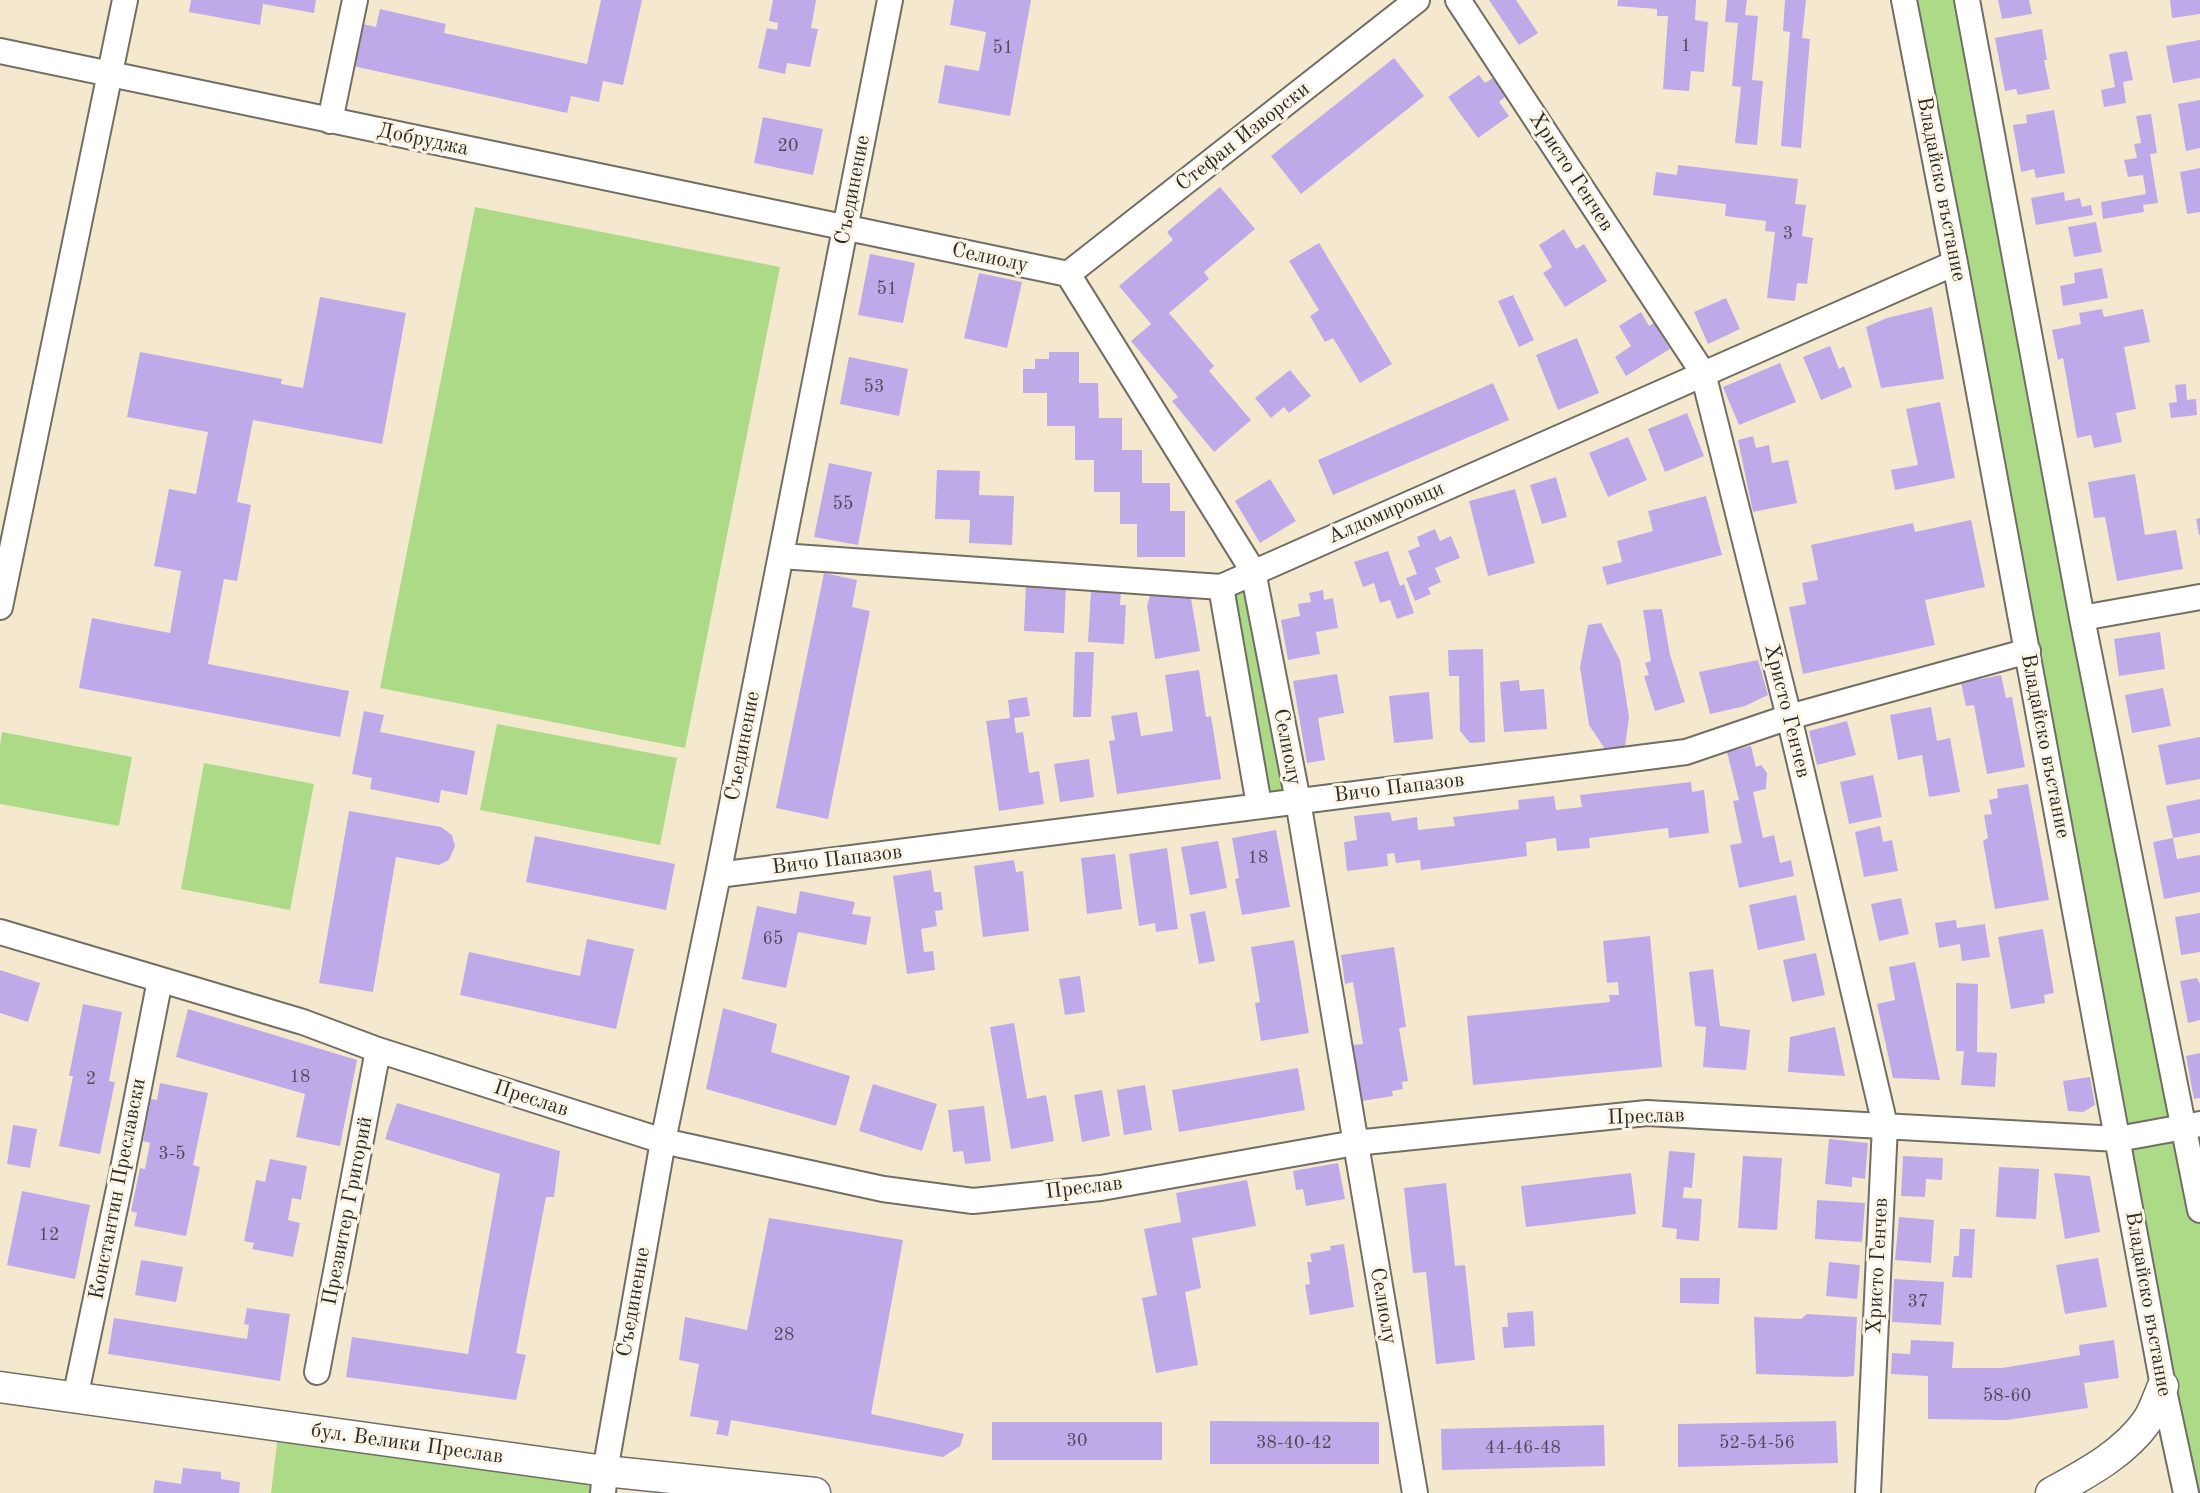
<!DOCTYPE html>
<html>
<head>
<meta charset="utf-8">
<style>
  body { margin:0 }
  canvas { display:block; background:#f4e9cf }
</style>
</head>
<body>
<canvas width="2200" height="1493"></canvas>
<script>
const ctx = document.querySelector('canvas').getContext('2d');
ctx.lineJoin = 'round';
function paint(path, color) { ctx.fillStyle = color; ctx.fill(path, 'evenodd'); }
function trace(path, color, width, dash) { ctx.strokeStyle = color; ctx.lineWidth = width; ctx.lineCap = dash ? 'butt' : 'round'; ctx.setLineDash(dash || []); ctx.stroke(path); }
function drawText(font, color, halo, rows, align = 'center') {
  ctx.font = font + ' "Old Standard TT",serif'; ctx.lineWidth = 6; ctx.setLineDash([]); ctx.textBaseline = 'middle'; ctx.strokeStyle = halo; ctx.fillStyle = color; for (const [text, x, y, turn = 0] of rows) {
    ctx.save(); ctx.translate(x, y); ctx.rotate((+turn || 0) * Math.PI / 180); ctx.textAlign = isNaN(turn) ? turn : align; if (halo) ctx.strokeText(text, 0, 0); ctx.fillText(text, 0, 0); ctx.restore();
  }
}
paint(new Path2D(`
  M1904,0H1967L2200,1210V1493H2186Z
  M475,207L780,267L685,748L380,688Z
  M1253,571L1298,801L1259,805L1221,587Z
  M497,724L677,758L660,845L480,810Z
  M2,732L132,757L119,826L0,804V745Z
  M204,763L314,784L290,910L181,889Z
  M279,1426L605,1471L603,1493H271Z`), '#acda87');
paint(new Path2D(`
  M191,0H316L314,13L263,4L260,25L189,12Z
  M601,0H642L623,85L603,81L599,102L571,96L567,113L353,66L363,24L376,27L380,9L446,24L444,33L587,64Z
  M773,0H816L811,28L818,29L810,67L787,63L785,74L758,68L767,28L777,30L778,23L769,21Z
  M954,0H1031L1010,116L938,103L945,65L979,71L986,32L950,25Z
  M1489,0H1516L1538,33L1519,45Z
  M1618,0H1696L1695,20L1708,22L1704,72L1691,71L1689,91L1663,89L1668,16H1657V9L1617,6Z
  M1727,0H1747L1745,15L1758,16L1752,80L1763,81L1757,145L1735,143L1741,87L1732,86L1738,23L1725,22Z
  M1785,0H1806L1802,38L1810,39L1801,148L1781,146L1790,32L1783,31Z
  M1998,0H2029L2032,14L2002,19Z
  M2170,0H2200V14L2172,18Z
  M2042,29L2047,60H2044L2050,89L2018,95L2016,89L2005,91L1995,38Z
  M2200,40V78L2173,83L2166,46Z
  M2127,51L2133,80L2123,82L2126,103L2104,107L2101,90L2115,87L2109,54Z
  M1394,58L1424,96L1301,194L1271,156Z
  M1479,75L1485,83L1493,78L1506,96L1499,102L1509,116L1478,138L1448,97Z
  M2200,100V148L2186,151L2178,104Z
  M2054,110L2065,173L2036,178L2034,169L2021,172L2013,125L2027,123L2026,115Z
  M2151,114L2157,153L2150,154L2158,203L2143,205L2144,212L2103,219L2101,202L2146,194L2143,175L2128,177L2124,160L2137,158L2134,144L2141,143L2136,116Z
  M763,117L823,129L813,175L754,163Z
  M1678,165L1798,179L1795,204L1806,205L1802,236L1813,238L1807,284L1797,283L1795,301L1767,298L1775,232L1765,231L1766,221L1725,216L1726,204L1653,195L1656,172L1677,175Z
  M2200,168V212L2187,214L2180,172Z
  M1220,187L1255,229L1204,272L1209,279L1169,313L1214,366L1209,371L1251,420L1214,452L1172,401L1178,397L1131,341L1151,324L1119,286L1173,240L1167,232Z
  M2064,192L2065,201L2080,198L2082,207L2091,205L2093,215L2036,225L2031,198Z
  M2096,222L2102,252L2074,257L2068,227Z
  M1564,229L1576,249L1584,244L1607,281L1565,307L1543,273L1552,267L1539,245Z
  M1319,243L1392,364L1360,383L1333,338L1325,342L1310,316L1319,310L1289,261Z
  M870,254L915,263L903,323L858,315Z
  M2102,268L2108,298L2063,306L2060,286L2075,283L2074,273Z
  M979,273L1022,282L1007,348L964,338Z
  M1513,295L1534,340L1519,347L1498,301Z
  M320,297L406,313L382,444L253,420L237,502L251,505L237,581L224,579L208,664L349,691L340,737L79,688L92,618L170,633L181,571L154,566L169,489L196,494L208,432L127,417L140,352L282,379L281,384L303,388Z
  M1726,298L1740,329L1708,344L1694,312Z
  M1932,307L1944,379L1881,388L1866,327L1887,318Z
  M2102,309L2104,317L2143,309L2150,342L2124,347L2136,409L2116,413L2122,442L2094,448L2091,435L2077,438L2063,358L2058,360L2052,330L2081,324L2079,313Z
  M1641,312L1649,326L1654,323L1670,349L1626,376L1615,357L1631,346L1619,326Z
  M1577,338L1599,393L1558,410L1536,355Z
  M1830,346L1839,369L1844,366L1852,387L1821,400L1803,357Z
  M1049,352H1079V383H1098L1099,418H1122V450H1142V483H1170V511H1185V557H1137V524H1120V492H1094V460H1075V426H1047V393H1023V369H1035V359H1049Z
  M849,357L908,369L899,416L840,404Z
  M1780,363L1796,402L1739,425L1723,387Z
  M1290,370L1311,396L1289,413L1284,407L1271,418L1255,398Z
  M1493,383L1509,420L1333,495L1318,460Z
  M2186,384L2187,400L2196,399L2197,415L2171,418L2169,403L2177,402L2175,385Z
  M1940,402L1955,478L1895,490L1891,470L1918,465L1906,409Z
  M1687,413L1704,456L1665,472L1648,429Z
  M1753,436L1756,448L1769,445L1772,463L1788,460L1797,503L1753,512L1738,440Z
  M1628,437L1647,480L1608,497L1589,453Z
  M829,463L872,472L858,545L814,537Z
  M937,470L980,471L979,495L1014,496L1012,545L969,543L970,520L935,519Z
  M2135,474L2145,535L2176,530L2183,569L2117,581L2105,517L2094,518L2088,482Z
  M1556,477L1567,517L1542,524L1530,485Z
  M1270,479L1296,521L1260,543L1235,501Z
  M1515,489L1535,563L1488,576L1469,501Z
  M1706,496L1722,555L1607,585L1602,567L1622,562L1617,541L1653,531L1648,511Z
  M2200,518V535H2199L2196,519Z
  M1971,520L1985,587L1925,600L1935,645L1803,674L1789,607L1806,604L1802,583L1818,580L1811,545L1913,523L1915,532Z
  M1435,529L1440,541L1451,536L1460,558L1435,568L1441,582L1428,588L1431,594L1415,601L1406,578L1417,574L1408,551L1420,546L1417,537Z
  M1388,551L1400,586L1404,584L1414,613L1397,619L1390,600L1380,603L1374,583L1363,587L1354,562Z
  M824,573L857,580L852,607L870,611L828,819L776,808Z
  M1026,583L1066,585L1064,633L1024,631Z
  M1323,590L1324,600L1333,598L1338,628L1316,632L1320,654L1288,660L1281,620L1300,616L1298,604L1311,602L1309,593Z
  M1091,591L1121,592L1120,605H1126L1124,644L1088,642Z
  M1151,592L1190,593L1200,651L1155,659L1147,606Z
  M1662,609L1670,655L1685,702L1655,711L1644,676L1649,675L1645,663L1651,661L1643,610Z
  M1601,623L1620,660L1629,717L1625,746L1605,749L1589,725L1580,667L1588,625Z
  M2160,632L2165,669L2119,676L2114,639Z
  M1483,649L1485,742L1470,743L1460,731L1459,676H1449L1448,650Z
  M1075,652H1094L1091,717H1073Z
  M1758,660L1768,695L1745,706L1710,714L1699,672Z
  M1199,670L1206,717L1211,716L1221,779L1117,794L1109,741L1115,740L1111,716L1137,712L1141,736L1173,731L1165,675Z
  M1337,674L1344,713L1318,718L1325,760L1307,763L1293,681Z
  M2001,675L2006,698L2012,697L2025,767L1987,774L1974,705L1966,706L1961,683Z
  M1519,680L1520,691L1544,689L1547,729L1504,732L1500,682Z
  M2163,688L2171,726L2132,733L2125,695Z
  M1429,692L1433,739L1394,743L1389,696Z
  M1027,697L1030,716L1014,718L1016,733L1023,732L1029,773L1039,771L1044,804L999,811L986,721L1010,718L1008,700Z
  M1931,707L1937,741L1950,738L1960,792L1929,797L1922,755L1898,760L1890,715Z
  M364,711L384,715L380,732L475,751L467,795L441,790L439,803L370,789L372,778L352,774Z
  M1847,721L1856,755L1817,765L1809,731Z
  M2200,737V779L2166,785L2158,745Z
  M1751,746L1756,767L1761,765L1767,773L1766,789L1753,792L1763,838L1774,835L1780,863L1791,860L1794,876L1739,888L1730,845L1742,843L1733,801L1739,800L1727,752Z
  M1089,759L1094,797L1060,802L1054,764Z
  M1873,775L1882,817L1849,824L1840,782Z
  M1691,782L1692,792L1704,790L1709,833L1669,838L1668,828L1589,838L1590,848L1557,851L1556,838L1526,842L1527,856L1421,870L1420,860L1396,863L1394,853L1387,854L1388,866L1347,871L1344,842L1357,840L1354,816L1390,812L1392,821L1417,817L1418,830L1455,826L1453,817L1519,809L1518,800L1554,796L1556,810L1582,807L1580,795Z
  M2028,784L2049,900L1995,909L1983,841L1988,838L1984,815L1992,814L1989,800L1998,798L1997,789Z
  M2200,799V833L2173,838L2177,859L2200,855V892L2164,899L2153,842L2173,838L2166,806Z
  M349,811L441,827L452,835L455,846L449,860L439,865L396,857L373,992L319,983Z
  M1880,826L1883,842L1892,840L1898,871L1864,877L1855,832Z
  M1276,830L1290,907L1242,915L1235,879L1239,878L1232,838Z
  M535,836L675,864L666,910L526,882Z
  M1218,841L1227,888L1190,895L1181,847Z
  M1167,848L1178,929L1156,932L1155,923L1139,926L1129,854Z
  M1115,854L1122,909L1087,914L1081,858Z
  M1014,860L1016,872L1023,871L1029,931L983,937L974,866Z
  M931,870L934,892H941L943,910L935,911L937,926L921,929L924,952L933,951L935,970L907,974L893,876Z
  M800,891L855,902L852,914L871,917L866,945L798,932L786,988L742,979L757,906L796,914Z
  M1796,895L1805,940L1758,950L1749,905Z
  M1901,898L1909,934L1879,941L1871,904Z
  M1205,911L1215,961L1199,964L1190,914Z
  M2200,913V952L2181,955L2175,917Z
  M1956,920L1957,928L1985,924L1990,957L1962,961L1960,944L1939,948L1935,923Z
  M2043,929L2054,993L2044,995L2045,1003L2011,1009L1998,937Z
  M1650,936L1662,1067L1473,1085L1467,1016L1610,1002L1609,995H1619L1618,982L1607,983L1603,941Z
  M587,939L634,949L616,1029L460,995L469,952L580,976Z
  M1294,940L1309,1033L1261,1041L1255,1003L1260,1002L1251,947Z
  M1394,947L1406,1027L1399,1028L1408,1081L1402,1082L1403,1089L1392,1091L1393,1096L1362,1101L1353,1045L1363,1044L1353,982L1345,984L1341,955Z
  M1816,953L1825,995L1792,1002L1783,960Z
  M1915,962L1940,1080L1893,1078L1877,1004L1895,1000L1889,967Z
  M1713,969L1720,1026L1750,1030L1746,1070L1703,1067L1706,1027L1695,1026L1689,972Z
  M0,970L40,983L28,1022L0,1013Z
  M1080,976L1085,1012L1065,1015L1059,979Z
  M2197,978L2200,984V1020L2188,1023L2180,981Z
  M1956,983L1978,984L1977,1052L1997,1053L1995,1087L1961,1085L1964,1051H1956Z
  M83,1004L122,1012L109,1081L115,1082L100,1154L59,1146L73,1076H69Z
  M723,1008L777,1024L771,1052L850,1076L836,1126L706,1089Z
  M188,1009L357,1060L340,1146L296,1137L305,1094L176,1057Z
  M1014,1023L1027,1099L1046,1095L1054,1141L1011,1149L990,1027Z
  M1835,1027L1845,1076L1788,1072L1790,1037Z
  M2200,1053V1098L2194,1099L2186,1056Z
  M1298,1068L1305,1110L1179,1132L1172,1090Z
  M2090,1077L2095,1105L2083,1112L2068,1111L2063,1081Z
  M160,1083L208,1093L193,1165L200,1167L186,1236L134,1226L137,1213L131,1211L140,1168L145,1169L150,1143L143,1141L151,1099L157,1100Z
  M873,1084L937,1104L922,1151L859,1131Z
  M1145,1085L1152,1130L1124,1135L1117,1090Z
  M1102,1090L1110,1136L1082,1142L1074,1095Z
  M397,1103L560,1151L554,1197H546L516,1353L526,1355L516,1400L346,1377L352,1337L468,1354L500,1174L385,1139Z
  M984,1106L991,1161L965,1164L963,1151L953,1152L948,1110Z
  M13,1125L37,1129L30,1168L7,1164Z
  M1829,1139L1868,1143L1865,1179L1852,1177V1187L1825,1184Z
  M1669,1151L1695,1153L1692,1188L1684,1187L1683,1198L1702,1199L1699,1241L1676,1239L1677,1229L1662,1227Z
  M1743,1156L1782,1158L1777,1230L1738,1228Z
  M1903,1156L1943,1158L1942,1180L1926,1179L1925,1197L1901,1196Z
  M270,1159L307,1166L301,1200L292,1198L288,1220L300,1223L293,1257L252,1249L254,1243L244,1241L256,1180L265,1182Z
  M1338,1163L1345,1199L1306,1206L1303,1189L1296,1190L1293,1171Z
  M1999,1167L2039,1169L2036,1219L1996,1217Z
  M1631,1173L1636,1214L1526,1227L1521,1186Z
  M2054,1173L2090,1176L2100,1232L2065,1239Z
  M1247,1180L1256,1226L1192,1238L1201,1288L1185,1292L1198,1365L1156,1373L1142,1298L1157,1295L1144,1229L1181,1222L1176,1193Z
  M1446,1183L1455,1266L1465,1265L1475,1360L1436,1364L1426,1272L1413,1273L1404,1188Z
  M22,1191L90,1205L75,1279L7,1265Z
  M1817,1200L1865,1203L1862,1242L1815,1239Z
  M1899,1217L1934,1220L1931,1263L1895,1260Z
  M769,1218L903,1240L871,1414L964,1434L960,1446L943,1457L731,1420L728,1436L716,1434L719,1421L690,1416L699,1364L679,1360L685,1317L747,1330Z
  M1960,1229H1975L1972,1278L1952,1277L1954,1256H1959Z
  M1344,1244L1354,1307L1310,1315L1305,1285L1310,1284L1307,1262H1312L1310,1254L1331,1250L1330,1246Z
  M2098,1258L2107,1307L2065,1314L2056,1265Z
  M141,1260L183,1267L176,1302L135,1295Z
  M1829,1262L1860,1265L1857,1299L1826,1296Z
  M1680,1278H1720L1719,1304L1680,1303Z
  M1894,1279L1944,1282L1941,1325L1892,1322Z
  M247,1308L290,1314L280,1381L108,1354L114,1318L247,1339L249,1325L244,1324Z
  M1533,1311L1535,1346L1504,1348L1502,1327H1508L1507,1313Z
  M1807,1314L1857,1317L1854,1376L1845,1377L1756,1374L1754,1317L1801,1319Z
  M1911,1340L1954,1342L1952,1368H2002L2080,1355L2079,1345L2114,1340L2119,1378L2084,1383L2088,1408L2007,1420L1928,1419V1376L1891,1374L1892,1353L1910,1354Z
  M1210,1421L1379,1422V1464H1210Z
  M1836,1421L1838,1463L1678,1467V1424Z
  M992,1422H1162V1460H992Z
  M1604,1425L1605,1466L1442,1470L1441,1429Z
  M183,1468L221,1472V1479L240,1482L239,1493H153L155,1480L181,1484Z`), '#bfaae9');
const minor = new Path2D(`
  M1458,0L1703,373L1789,717L1885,1125L1868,1493
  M1904,0L1955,263L2163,1386L2186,1493
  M1967,0L2082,618L2200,1210
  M0,51L1068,274L1253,571L1298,801L1415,1493
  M330,121L355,0
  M1068,274L1417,0
  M781,556L1221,587L1955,263
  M1221,587L1259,805
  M0,607L125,0
  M2082,618L2200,597
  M718,875L1686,752L1789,717L2028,651
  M0,932L303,1022L378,1050L663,1141L883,1189L973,1201L1101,1188L1355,1143L1647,1113L2118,1139L2200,1124
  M317,1372L378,1050
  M75,1398L120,1184L160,980
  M603,1493L605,1471L663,1141L718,875L890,0`);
const major = new Path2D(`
  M0,1387L605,1471L815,1493
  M2051,1493C2085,1474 2124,1454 2147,1421C2154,1411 2158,1397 2163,1386`);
trace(minor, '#716e64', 28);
trace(major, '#716e64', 33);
trace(minor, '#fff', 24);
trace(major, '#fff', 30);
drawText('18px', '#504b5a', null, [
  ["1",1686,46],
  ["51",1003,48],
  ["20",788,146],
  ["3",1788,234],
  ["51",887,289],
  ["53",874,387],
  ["55",843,504],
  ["18",1258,858],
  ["65",773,939],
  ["18",300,1077],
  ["2",91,1079],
  ["3-5",172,1154],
  ["12",49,1235],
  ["37",1918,1302],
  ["28",784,1335],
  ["58-60",2007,1396],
  ["30",1077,1441],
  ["38-40-42",1294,1443],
  ["52-54-56",1757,1443],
  ["44-46-48",1523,1448]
]);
drawText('21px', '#2b2b2b', '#fcf5e5', [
  ["Стефан Изворски",1243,137,-38],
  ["Добруджа",423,140,12],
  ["Христо Генчев",1571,172,57],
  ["Владайско въстание",1941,189,79],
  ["Съединение",853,190,-79],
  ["Селиолу",990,258,12],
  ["Алдомировци",1386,513,-24],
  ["Христо Генчев",1787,711,76],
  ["Съединение",743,746,-79],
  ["Владайско въстание",2045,746,79],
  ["Селиолу",1287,747,79],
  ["Вичо Папазов",1399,788,-7],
  ["Вичо Папазов",837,860,-7],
  ["Преслав",531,1099,18],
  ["Преслав",1646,1117,-2],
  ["Преслав",1084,1188,-7],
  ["Константин Преславски",118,1189,-79],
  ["Презвитер Григорий",348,1211,-79],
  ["Христо Генчев",1878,1266,-87],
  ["Съединение",634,1302,-80],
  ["Владайско въстание",2148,1304,80],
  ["Селиолу",1383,1306,80],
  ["бул. Велики Преслав",407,1444,8]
]);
</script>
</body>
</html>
